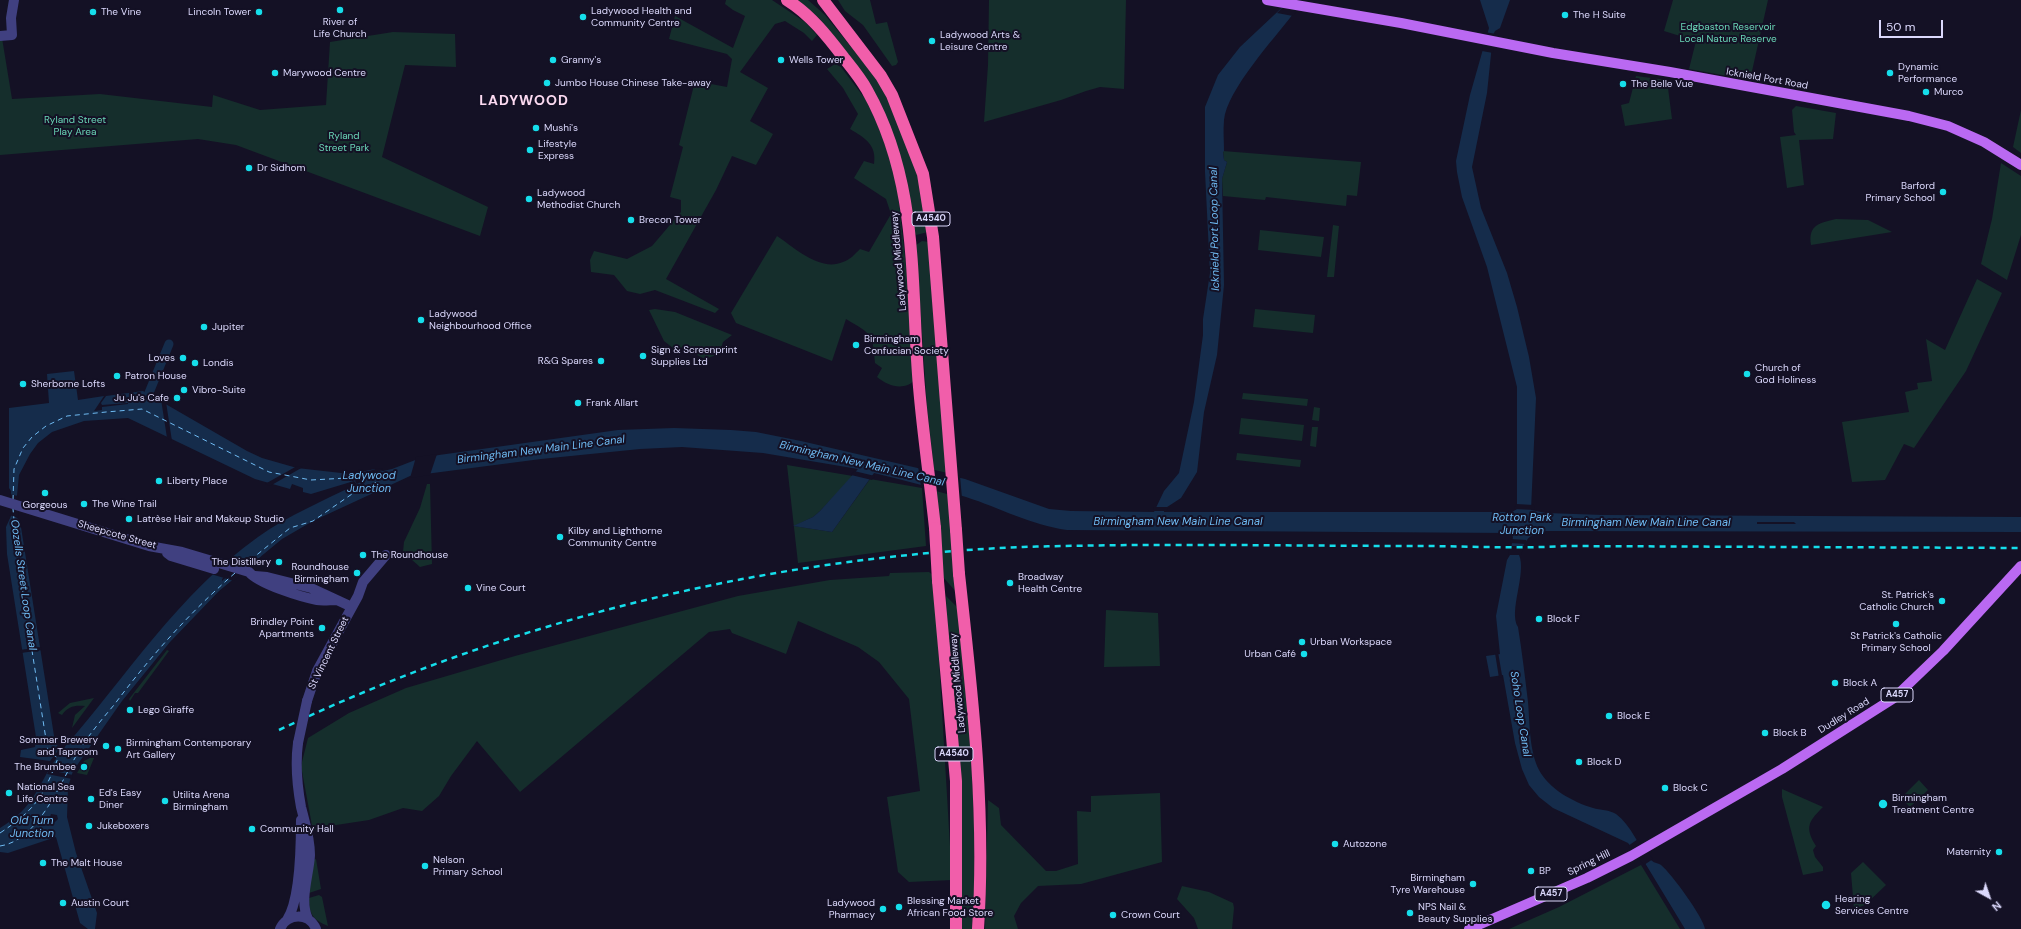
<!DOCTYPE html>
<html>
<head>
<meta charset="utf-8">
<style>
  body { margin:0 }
  #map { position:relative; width:2021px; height:929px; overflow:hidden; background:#141125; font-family:"DM Sans",sans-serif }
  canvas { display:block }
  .north { position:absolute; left:1969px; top:877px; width:40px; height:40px; -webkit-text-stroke:3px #141125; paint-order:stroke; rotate:140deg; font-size:11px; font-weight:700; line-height:16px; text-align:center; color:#dbd8fc }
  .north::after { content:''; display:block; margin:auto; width:14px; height:18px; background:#dbd8fc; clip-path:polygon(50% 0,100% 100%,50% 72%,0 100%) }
  .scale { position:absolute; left:1879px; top:20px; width:64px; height:18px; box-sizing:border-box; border:2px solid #dbd8fc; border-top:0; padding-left:5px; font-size:12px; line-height:14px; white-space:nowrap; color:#dbd8fc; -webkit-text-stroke:3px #141125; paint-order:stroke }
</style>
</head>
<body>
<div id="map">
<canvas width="2021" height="929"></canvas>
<div class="north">N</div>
<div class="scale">50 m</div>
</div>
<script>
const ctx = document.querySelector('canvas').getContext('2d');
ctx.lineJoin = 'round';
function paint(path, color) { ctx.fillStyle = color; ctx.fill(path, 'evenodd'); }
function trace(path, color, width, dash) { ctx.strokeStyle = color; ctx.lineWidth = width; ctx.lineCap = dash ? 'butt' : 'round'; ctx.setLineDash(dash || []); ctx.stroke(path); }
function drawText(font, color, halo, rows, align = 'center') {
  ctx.font = font + ' "DM Sans",sans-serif'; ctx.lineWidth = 4; ctx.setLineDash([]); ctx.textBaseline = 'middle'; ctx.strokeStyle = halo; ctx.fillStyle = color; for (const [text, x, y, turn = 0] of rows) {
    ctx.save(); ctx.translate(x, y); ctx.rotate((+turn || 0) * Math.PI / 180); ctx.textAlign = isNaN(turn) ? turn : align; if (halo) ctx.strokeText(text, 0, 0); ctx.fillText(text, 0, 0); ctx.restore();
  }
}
paint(new Path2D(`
  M726,0H772L805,22L817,35L812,41L804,33L785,21L775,24L740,72L768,88L750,121L773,134L756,165L732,156L716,190L666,279L719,309L715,313L655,290L640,294L627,291L614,275L591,272L590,260L594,251L627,259L652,246L681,212V200L670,197L683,147L679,145L695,81L727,87L732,59L727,54L669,39L675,16L733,48L745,16L733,10L725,4Z
  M797,0H808L825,15L878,80L899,124L919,176L928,232L916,235L914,232L904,175L836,39L819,18Z
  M838,0H870L876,24L887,22L898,62L896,65L892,66L863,25L845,11Z
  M989,0H1126L1124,89L1100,87L1086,91L1061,100L984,122L988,65Z
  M1673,0H1768L1750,80L1689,69L1696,41L1664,31Z
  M393,32L455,34L456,67L405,65L382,157L488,207L480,236L236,145L198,139L0,155V39L2,38L12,99L100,94L212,107L213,95L260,110L326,105L330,42Z
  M835,64L841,67L866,100L879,128L896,176L908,284L916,379C905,391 889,387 877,377L882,368L875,363C873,333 871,334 846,319L832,361L736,323L731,313L777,236C795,248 820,272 843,262C850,260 855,254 860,249L869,252L891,214L886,199L854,178L864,161L874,164C877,145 865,138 850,129L858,114L843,88L827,69Z
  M1636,76L1667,80L1672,119L1625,126L1621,105L1629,103Z
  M1796,106L1836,113L1833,139L1799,140L1804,185L1787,188L1780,137L1796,135L1794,132L1792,110Z
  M2021,110V153L2013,147Z
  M1223,151L1361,162L1357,196L1347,195L1346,206L1266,197L1265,200L1223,196L1222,179L1227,162L1224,160Z
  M2001,163L2021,176V235L2007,280L1981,264L1992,219Z
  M1836,219L1868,220L1892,232L1811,245C1808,225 1819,223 1836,219Z
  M1333,225L1339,226L1334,277H1327Z
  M1260,230L1324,237L1321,257L1258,250Z
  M922,241L929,242L957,593L943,577L933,460L927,407L916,245Z
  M1977,279L2002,293L1966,371L1914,448L1904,444L1885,480L1852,482L1842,422L1909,412L1905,392L1918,389L1917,383L1932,381L1926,339L1945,350Z
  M655,309L675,312L732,335L723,342L719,354L705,359L697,355L692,347L673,348L664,341L649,310Z
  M1255,309L1315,315L1313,333L1253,327Z
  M1243,393L1308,399L1307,406L1242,399Z
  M1314,407L1320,408L1319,421L1312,420Z
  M1241,418L1304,425L1302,441L1239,434Z
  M1312,427H1318L1316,447L1310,446Z
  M1237,453L1301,460L1300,467L1236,460Z
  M787,465L853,476L820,511L813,517L794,526L832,532L870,479L922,488L926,546L798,563Z
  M427,484H430L432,564L420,567L403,552L404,542L420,508Z
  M929,572L934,576L952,880L909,882L898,872L887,797L920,791L909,699L879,662L858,647L798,621L786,654L732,633L730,629L709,632L520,792L477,741L451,776L439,796L422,811L403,808L369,820L323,827L313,831L301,766L308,738L349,713L406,688L515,656L738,596L830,580L889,576L890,573Z
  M946,596L958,608C968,715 980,822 972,929H960Z
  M1106,610L1158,613L1160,666L1104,667Z
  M167,650L169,651L138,693H135L130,701L129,699Z
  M94,698L72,728L75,715L85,706C75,705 68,706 62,715L58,713L70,703Z
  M90,758H94L87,775L77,773L84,761Z
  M1919,780L1928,790L1910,807L1901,798Z
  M1782,789L1823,807C1809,821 1804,827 1816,846L1813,850L1815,857L1823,867V871L1803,875L1782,797Z
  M1160,793L1162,862L1081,884L1038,886L1021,903L1014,916L1018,929H985L988,800L999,808L1001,825L1046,871H1056L1078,864L1077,811L1091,812V796Z
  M316,859L321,889L309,893L313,860Z
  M1863,862L1886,885L1865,905L1854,909L1851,873Z
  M1641,865L1680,929H1509L1559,907Z
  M1182,886L1209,892L1233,903L1234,908L1232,929H1198L1194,918L1177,899Z
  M319,895L322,897L328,926C313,920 309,914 309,898Z`), '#152e2c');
paint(new Path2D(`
  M1290,0L1293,14C1274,39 1227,90 1224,120C1223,130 1224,141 1224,151L1223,152L1224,160L1227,162L1222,179L1224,285L1217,355L1204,412L1197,472L1181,498L1164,509V512H1512L1517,509V387L1487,267L1462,197L1457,172L1456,161L1470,95L1489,28L1480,0H1510L1500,28L1495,31L1493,35L1487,93L1472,167L1481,208L1507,273L1517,307L1529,357L1536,398L1531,510L1546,513L1603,515L2021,517V532L1547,531C1528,534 1527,538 1519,555C1527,573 1508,612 1518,627C1522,652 1525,677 1528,702C1530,724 1529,750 1539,770C1549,789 1573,802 1593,808C1600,810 1610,810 1616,814C1632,826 1637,845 1650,859C1653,863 1658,863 1661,865C1671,873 1704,918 1705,929H1685L1645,863L1628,843L1553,808L1539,797L1529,785L1522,769L1515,743L1503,675L1490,677L1486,656L1500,654L1496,616L1507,560L1510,555L1513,537L1511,533L1067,530C1031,525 1000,508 966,497C936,488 905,481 874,473L832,532L793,526L813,517L820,511L858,469L763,453L682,447L640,449L541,459L410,476L313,521L282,539L219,591L170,642L122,701L73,771L68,787L67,817L76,853L97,913L95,929H88L80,923L56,837L8,853L0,852V828C29,811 35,794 51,766L50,761L20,757L21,750L35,747L36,737L7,554L6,527L11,516V491L9,488V408L49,403L47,374L74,371L78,400L104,396L94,411L102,410V407L128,404V403L102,405L101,403L106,396L143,391L247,451L262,458L297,468L350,474L375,469L383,471L392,469L418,459L439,455L618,430L674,428L731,430L756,432L801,441L965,479L1049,509L1071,511L1154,512L1164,491L1179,473L1194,402L1203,335V319L1210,273L1205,172V107L1218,75L1240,47ZM128,418L255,479L290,489L292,484L303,488V492L311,494L354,481L357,484C323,501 289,515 258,537C178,594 127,676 63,749L59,748L55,742L20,521L15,516L19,475L30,454L38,443L52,432L84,421ZM1757,522H1794L1796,524H1757ZM246,558L245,560L222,581V579ZM51,814L57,815L58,819L55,822L51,823L49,820Z`), '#152c4b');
paint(new Path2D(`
  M1290,0H1308L1293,16L1277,13Z
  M1485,32L1496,34L1493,53L1482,51Z
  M161,399L166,402L172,441L167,438Z
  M437,454L430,475L410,478L416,457Z
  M297,466L303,467L270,486L265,484Z
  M918,466L960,476L962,498L921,487Z
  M379,468L383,469L357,484L355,481L369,471Z
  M854,471L875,476L872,480L851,475Z
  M9,494L18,496L19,518L9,515Z
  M1516,504L1534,505L1535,510L1514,509Z
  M1154,507H1171L1166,510L1173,511H1148L1153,510Z
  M1511,539L1526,540V544L1510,543Z
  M1510,546H1524L1521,555H1508Z
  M228,559L252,565L234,581L211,574Z
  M1497,646L1503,681L1502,677L1499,678L1495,653H1498Z
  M41,647L42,650L21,653L20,650Z
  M60,748L63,749L51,766L50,761Z
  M49,770L73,775L72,779L47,774Z
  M1638,839L1653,859L1644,865L1628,846Z`), '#141125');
trace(new Path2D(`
  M144,405L169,344`), '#152c4b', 9);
trace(new Path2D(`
  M13,500L14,469L23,448L32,437L46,426L67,416L106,412L142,409L269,472L311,480L347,478L372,474L377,482L352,494L313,521L290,528L243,566
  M0,833C36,809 43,797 58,758L48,752L18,562L13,509
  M0,846C41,840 63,775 82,746C92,731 103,718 114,705C150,657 189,613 235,573`), '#6fbbf3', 1, [5, 4]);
trace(new Path2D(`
  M0,36L12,35L11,18L14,0
  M0,500L149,546L182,552L249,572C259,584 301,597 317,600C323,601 330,600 336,600
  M167,553L171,556L214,569
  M255,576L267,577L311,588L352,607
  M307,701L317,671L358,596L363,582L386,555
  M298,743C295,765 297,785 301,807C305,823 310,838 310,855C309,875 299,901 308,919
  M287,920C300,900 301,844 301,820
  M280,929C287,913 309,912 316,929`), '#404080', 10);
trace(new Path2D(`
  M1267,0L1401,23L1553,53L1670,72L1909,116L1948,126L1984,142L2021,165
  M1469,929L1587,878L1631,856L1782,769L1894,698L1943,651L2021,566`), '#ba69f2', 10);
trace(new Path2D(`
  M787,0C810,14 828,37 844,58C852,68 861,79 867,90C920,184 910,284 919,387C923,434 930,481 935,528
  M823,0L881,76L892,95L923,174L933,237L956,530
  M959,574C972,692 986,810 978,929
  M938,581L956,781V929`), '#f15eaa', 12);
trace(new Path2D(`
  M279,730C510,620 767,557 1023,547C1155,543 1287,546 1419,546C1467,546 1515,549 1564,546L2021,548`), '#15deeb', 2.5, [6, 5]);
trace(new Path2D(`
  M298,743L307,701`), '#404080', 10);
trace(new Path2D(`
  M935,528L938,581
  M956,530L959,574`), '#f15eaa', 12);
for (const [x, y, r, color] of [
  [340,10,4,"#15deeb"],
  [93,12,4,"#15deeb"],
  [259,12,4,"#15deeb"],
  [1565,15,4,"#15deeb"],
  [583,17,4,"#15deeb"],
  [932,41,4,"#15deeb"],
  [553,60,4,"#15deeb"],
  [781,60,4,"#15deeb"],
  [275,73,4,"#15deeb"],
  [1890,73,4,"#15deeb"],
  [547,83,4,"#15deeb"],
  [1623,84,4,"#15deeb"],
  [1926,92,4,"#15deeb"],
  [536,128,4,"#15deeb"],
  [530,150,4,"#15deeb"],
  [249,168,4,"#15deeb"],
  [1943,192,4,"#15deeb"],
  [529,199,4,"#15deeb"],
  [631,220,4,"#15deeb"],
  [421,320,4,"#15deeb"],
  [204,327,4,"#15deeb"],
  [856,345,4,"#15deeb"],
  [643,356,4,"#15deeb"],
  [183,358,4,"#15deeb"],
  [601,361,4,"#15deeb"],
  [195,363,4,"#15deeb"],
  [1747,374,4,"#15deeb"],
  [117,376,4,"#15deeb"],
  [23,384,4,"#15deeb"],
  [184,390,4,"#15deeb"],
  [177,398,4,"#15deeb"],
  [578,403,4,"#15deeb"],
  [159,481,4,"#15deeb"],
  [45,493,4,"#15deeb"],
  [84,504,4,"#15deeb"],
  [129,519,4,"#15deeb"],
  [560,537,4,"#15deeb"],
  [363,555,4,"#15deeb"],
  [279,562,4,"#15deeb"],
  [357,573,4,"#15deeb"],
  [1010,583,4,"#15deeb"],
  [468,588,4,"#15deeb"],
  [1942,601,4,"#15deeb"],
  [1539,619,4,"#15deeb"],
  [1896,624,4,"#15deeb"],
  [322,628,4,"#15deeb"],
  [1302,642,4,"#15deeb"],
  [1304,654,4,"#15deeb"],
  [1835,683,4,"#15deeb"],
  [130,710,4,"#15deeb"],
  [1609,716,4,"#15deeb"],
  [1765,733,4,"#15deeb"],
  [106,746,4,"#15deeb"],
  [118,749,4,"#15deeb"],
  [1579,762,4,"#15deeb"],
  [84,767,4,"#15deeb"],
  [1665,788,4,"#15deeb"],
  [9,793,4,"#15deeb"],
  [91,799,4,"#15deeb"],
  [165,801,4,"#15deeb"],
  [1883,804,5,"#15deeb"],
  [89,826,4,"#15deeb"],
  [252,829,4,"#15deeb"],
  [1335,844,4,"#15deeb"],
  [1999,852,4,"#15deeb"],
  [43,863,4,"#15deeb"],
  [425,866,4,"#15deeb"],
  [1531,871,4,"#15deeb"],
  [1473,884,4,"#15deeb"],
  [63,903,4,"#15deeb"],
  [1826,905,5,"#15deeb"],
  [899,907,4,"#15deeb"],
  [883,909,4,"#15deeb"],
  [1410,913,4,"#15deeb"],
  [1113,915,4,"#15deeb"]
]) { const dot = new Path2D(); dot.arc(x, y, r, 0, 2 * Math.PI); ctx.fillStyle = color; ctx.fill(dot); trace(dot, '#141125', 1.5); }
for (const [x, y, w] of [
  [931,219,38],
  [1897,695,32],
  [954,754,38],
  [1551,894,32]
]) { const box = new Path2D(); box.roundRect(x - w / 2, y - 7, w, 14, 3); ctx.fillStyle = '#141125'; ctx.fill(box); trace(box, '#dbd8fc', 1); }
drawText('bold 9px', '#dbd8fc', null, [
  ["A4540",931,219],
  ["A457",1897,695],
  ["A4540",954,754],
  ["A457",1551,894]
]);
drawText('10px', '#dbd8fc', '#141125', [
  ["Ladywood Health and",591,11],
  ["Community Centre",591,23],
  ["The Vine",101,12],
  ["Lincoln Tower",251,12,"right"],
  ["The H Suite",1573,15],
  ["River of",340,22,"center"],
  ["Life Church",340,34,"center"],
  ["Ladywood Arts &",940,35],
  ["Leisure Centre",940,47],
  ["Granny's",561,60],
  ["Wells Tower",789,60],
  ["Dynamic",1898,67],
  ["Performance",1898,79],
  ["Marywood Centre",283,73],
  ["Jumbo House Chinese Take-away",555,83],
  ["The Belle Vue",1631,84],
  ["Murco",1934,92],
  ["Mushi's",544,128],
  ["Lifestyle",538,144],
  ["Express",538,156],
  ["Dr Sidhom",257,168],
  ["Barford",1935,186,"right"],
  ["Primary School",1935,198,"right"],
  ["Ladywood",537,193],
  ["Methodist Church",537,205],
  ["Brecon Tower",639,220],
  ["Ladywood",429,314],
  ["Neighbourhood Office",429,326],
  ["Jupiter",212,327],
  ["Birmingham",864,339],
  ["Confucian Society",864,351],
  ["Sign & Screenprint",651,350],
  ["Supplies Ltd",651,362],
  ["Loves",175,358,"right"],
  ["R&G Spares",593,361,"right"],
  ["Londis",203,363],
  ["Church of",1755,368],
  ["God Holiness",1755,380],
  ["Patron House",125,376],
  ["Sherborne Lofts",31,384],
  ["Vibro-Suite",192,390],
  ["Ju Ju's Cafe",169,398,"right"],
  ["Frank Allart",586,403],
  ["Liberty Place",167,481],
  ["The Wine Trail",92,504],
  ["Gorgeous",45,505,"center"],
  ["Latrèse Hair and Makeup Studio",137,519],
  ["Kilby and Lighthorne",568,531],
  ["Community Centre",568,543],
  ["The Roundhouse",371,555],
  ["The Distillery",271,562,"right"],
  ["Roundhouse",349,567,"right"],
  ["Birmingham",349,579,"right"],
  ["Broadway",1018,577],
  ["Health Centre",1018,589],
  ["Vine Court",476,588],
  ["St. Patrick's",1934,595,"right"],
  ["Catholic Church",1934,607,"right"],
  ["Block F",1547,619],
  ["Brindley Point",314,622,"right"],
  ["Apartments",314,634,"right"],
  ["St Patrick's Catholic",1896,636,"center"],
  ["Primary School",1896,648,"center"],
  ["Urban Workspace",1310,642],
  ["Urban Café",1296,654,"right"],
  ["Block A",1843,683],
  ["Lego Giraffe",138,710],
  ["Block E",1617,716],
  ["Block B",1773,733],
  ["Sommar Brewery",98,740,"right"],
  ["and Taproom",98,752,"right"],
  ["Birmingham Contemporary",126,743],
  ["Art Gallery",126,755],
  ["Block D",1587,762],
  ["The Brumbee",76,767,"right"],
  ["National Sea",17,787],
  ["Life Centre",17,799],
  ["Block C",1673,788],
  ["Ed's Easy",99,793],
  ["Diner",99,805],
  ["Utilita Arena",173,795],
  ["Birmingham",173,807],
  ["Birmingham",1892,798],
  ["Treatment Centre",1892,810],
  ["Jukeboxers",97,826],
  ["Community Hall",260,829],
  ["Autozone",1343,844],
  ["Maternity",1991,852,"right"],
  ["Nelson",433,860],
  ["Primary School",433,872],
  ["The Malt House",51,863],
  ["BP",1539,871],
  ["Birmingham",1465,878,"right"],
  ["Tyre Warehouse",1465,890,"right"],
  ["Hearing",1835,899],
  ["Services Centre",1835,911],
  ["Blessing Market",907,901],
  ["African Food Store",907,913],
  ["Austin Court",71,903],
  ["Ladywood",875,903,"right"],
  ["Pharmacy",875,915,"right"],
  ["NPS Nail &",1418,907],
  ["Beauty Supplies",1418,919],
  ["Crown Court",1121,915]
], 'left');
drawText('10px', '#6ad6b7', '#141125', [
  ["Edgbaston Reservoir",1728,27],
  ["Local Nature Reserve",1728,39],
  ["Ryland Street",75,120],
  ["Play Area",75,132],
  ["Ryland",344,136],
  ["Street Park",344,148]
]);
drawText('10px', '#dbd8fc', '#141125', [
  ["Icknield Port Road",1767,79,10],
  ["Ladywood Middleway",899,261,-95],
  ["Sheepcote Street",117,535,16],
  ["St Vincent Street",329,653,-64],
  ["Ladywood Middleway",958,683,-95],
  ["Dudley Road",1844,716,-32],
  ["Spring Hill",1589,863,-26]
]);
drawText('italic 11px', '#6fbbf3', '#141125', [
  ["Icknield Port Loop Canal",1215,229,-91],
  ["Birmingham New Main Line Canal",541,450,-7],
  ["Birmingham New Main Line Canal",862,464,13],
  ["Ladywood",369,476],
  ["Junction",369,489],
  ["Rotton Park",1522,518],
  ["Junction",1522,531],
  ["Birmingham New Main Line Canal",1178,522],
  ["Birmingham New Main Line Canal",1646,523],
  ["Oozells Street Loop Canal",23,585,82],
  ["Soho Loop Canal",1520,714,81],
  ["Old Turn",32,821],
  ["Junction",32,834]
]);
ctx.letterSpacing = '1px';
drawText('bold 14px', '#fcdaf1', '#141125', [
  ["LADYWOOD",524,101]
]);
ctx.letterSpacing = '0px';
</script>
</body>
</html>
